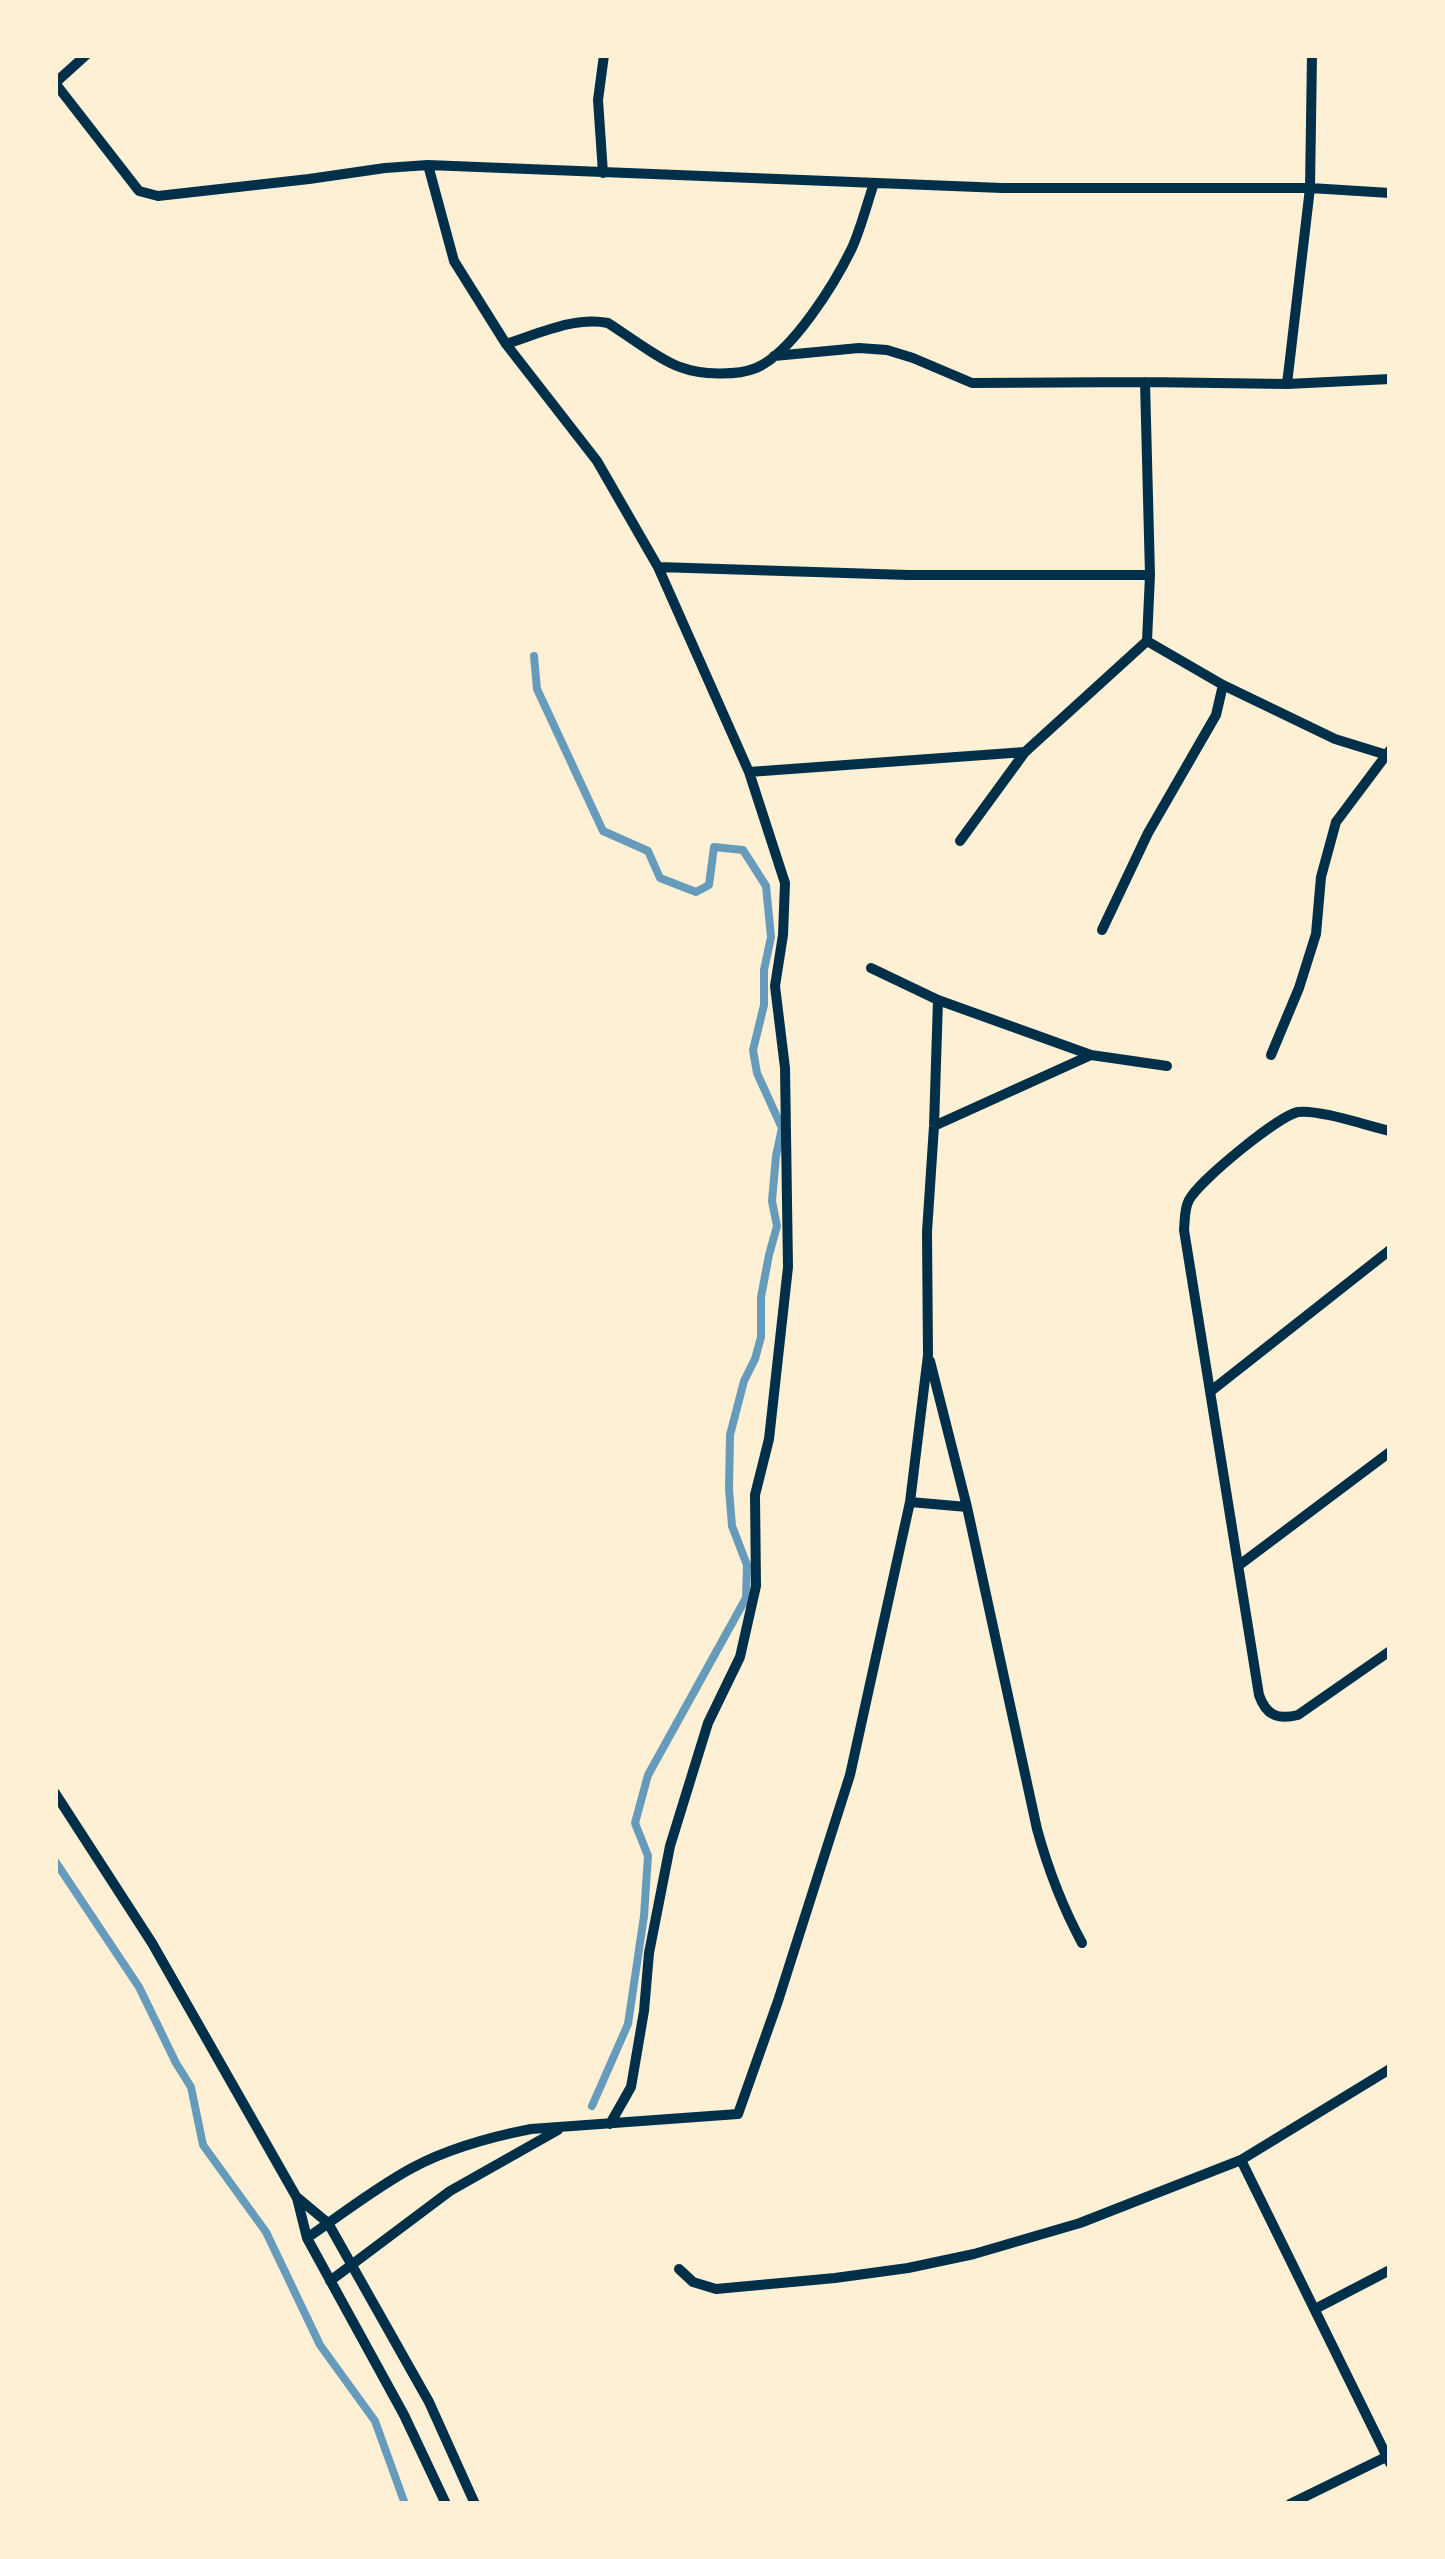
<!DOCTYPE html>
<html>
<head>
<meta charset="utf-8">
<style>
  body { margin:0 }
  #map { position:relative; width:1445px; height:2559px; overflow:hidden; background:#fdf0d5; font-family:"Source Serif 4",serif }
  canvas { display:block }
  .frame { position:absolute; inset:0; border:58px solid #fdf0d5; pointer-events:none }
</style>
</head>
<body>
<div id="map">
<canvas width="1445" height="2559"></canvas>
<div class="frame"></div>
</div>
<script>
const ctx = document.querySelector('canvas').getContext('2d');
ctx.lineJoin = 'round';
function trace(path, color, width, dash) { ctx.strokeStyle = color; ctx.lineWidth = width; ctx.lineCap = dash ? 'butt' : 'round'; ctx.setLineDash(dash || []); ctx.stroke(path); }
trace(new Path2D(`
  M534,656L537,689L603,831L648,851L660,878L696,892L709,885L714,847L743,850L766,886L771,937L764,970V1005L753,1050L757,1073L782,1128L776,1156L772,1201L777,1226L769,1255L761,1297V1337L755,1359L744,1381L730,1435L729,1489L732,1526L747,1565L746,1598L648,1775L635,1823L648,1856L644,1916L628,2024L592,2106
  M55,1861L139,1987L176,2063L191,2087L203,2145L266,2232L320,2345L375,2421L405,2504`), '#669bbc', 8);
trace(new Path2D(`
  M55,83L139,191L158,196L309,179L385,168L428,165L1002,188H1310L1390,193
  M55,83L86,55
  M428,165L454,261L506,344L597,461L658,567L749,772L785,883L783,935L775,986L785,1068L788,1267L769,1439L755,1495L756,1586L740,1657L708,1723L670,1846L649,1953L644,2011L631,2087L610,2124
  M603,173L598,100L604,55
  M506,344C538,334 575,316 608,323C627,335 661,361 680,367C701,375 736,376 756,368C792,353 835,283 852,248C861,228 867,204 874,183
  M774,356L859,348L887,350L913,358L972,383L1145,382L1287,384L1390,379
  M1145,382L1150,575L1147,641
  M1287,384L1310,188L1312,55
  M658,567L908,575H1150
  M1147,641L1223,685L1335,739L1390,756
  M749,772L1025,752
  M960,841L1025,752L1147,641
  M1102,930L1148,833L1216,715L1223,685
  M871,968L938,1000L1091,1055L1167,1066
  M1271,1055L1299,988L1316,934L1321,877L1336,822L1390,750
  M934,1126L1091,1055
  M1390,1131C1368,1126 1318,1109 1298,1112C1278,1116 1199,1181 1189,1200C1184,1209 1185,1221 1184,1230L1259,1695C1266,1715 1277,1720 1298,1715L1390,1651
  M930,1361L967,1507L1037,1829C1048,1869 1062,1906 1082,1943
  M1211,1391L1390,1250
  M910,1502L967,1507
  M1238,1566L1390,1452
  M55,1793L152,1943L297,2198L307,2238L404,2415L446,2504
  M1241,2160L1390,2463
  M298,2198L328,2223L429,2402L475,2504
  M307,2238C341,2215 375,2188 412,2168C449,2148 490,2137 531,2129L738,2114L778,2001L850,1775L910,1502L928,1355L927,1232L934,1126L938,1000
  M679,2269L693,2282L716,2289L835,2278L908,2268L974,2254L1080,2223L1241,2160L1390,2069
  M330,2281L450,2191L558,2130
  M1315,2309L1390,2270
  M1290,2504L1390,2455`), '#003049', 10);
</script>
</body>
</html>
